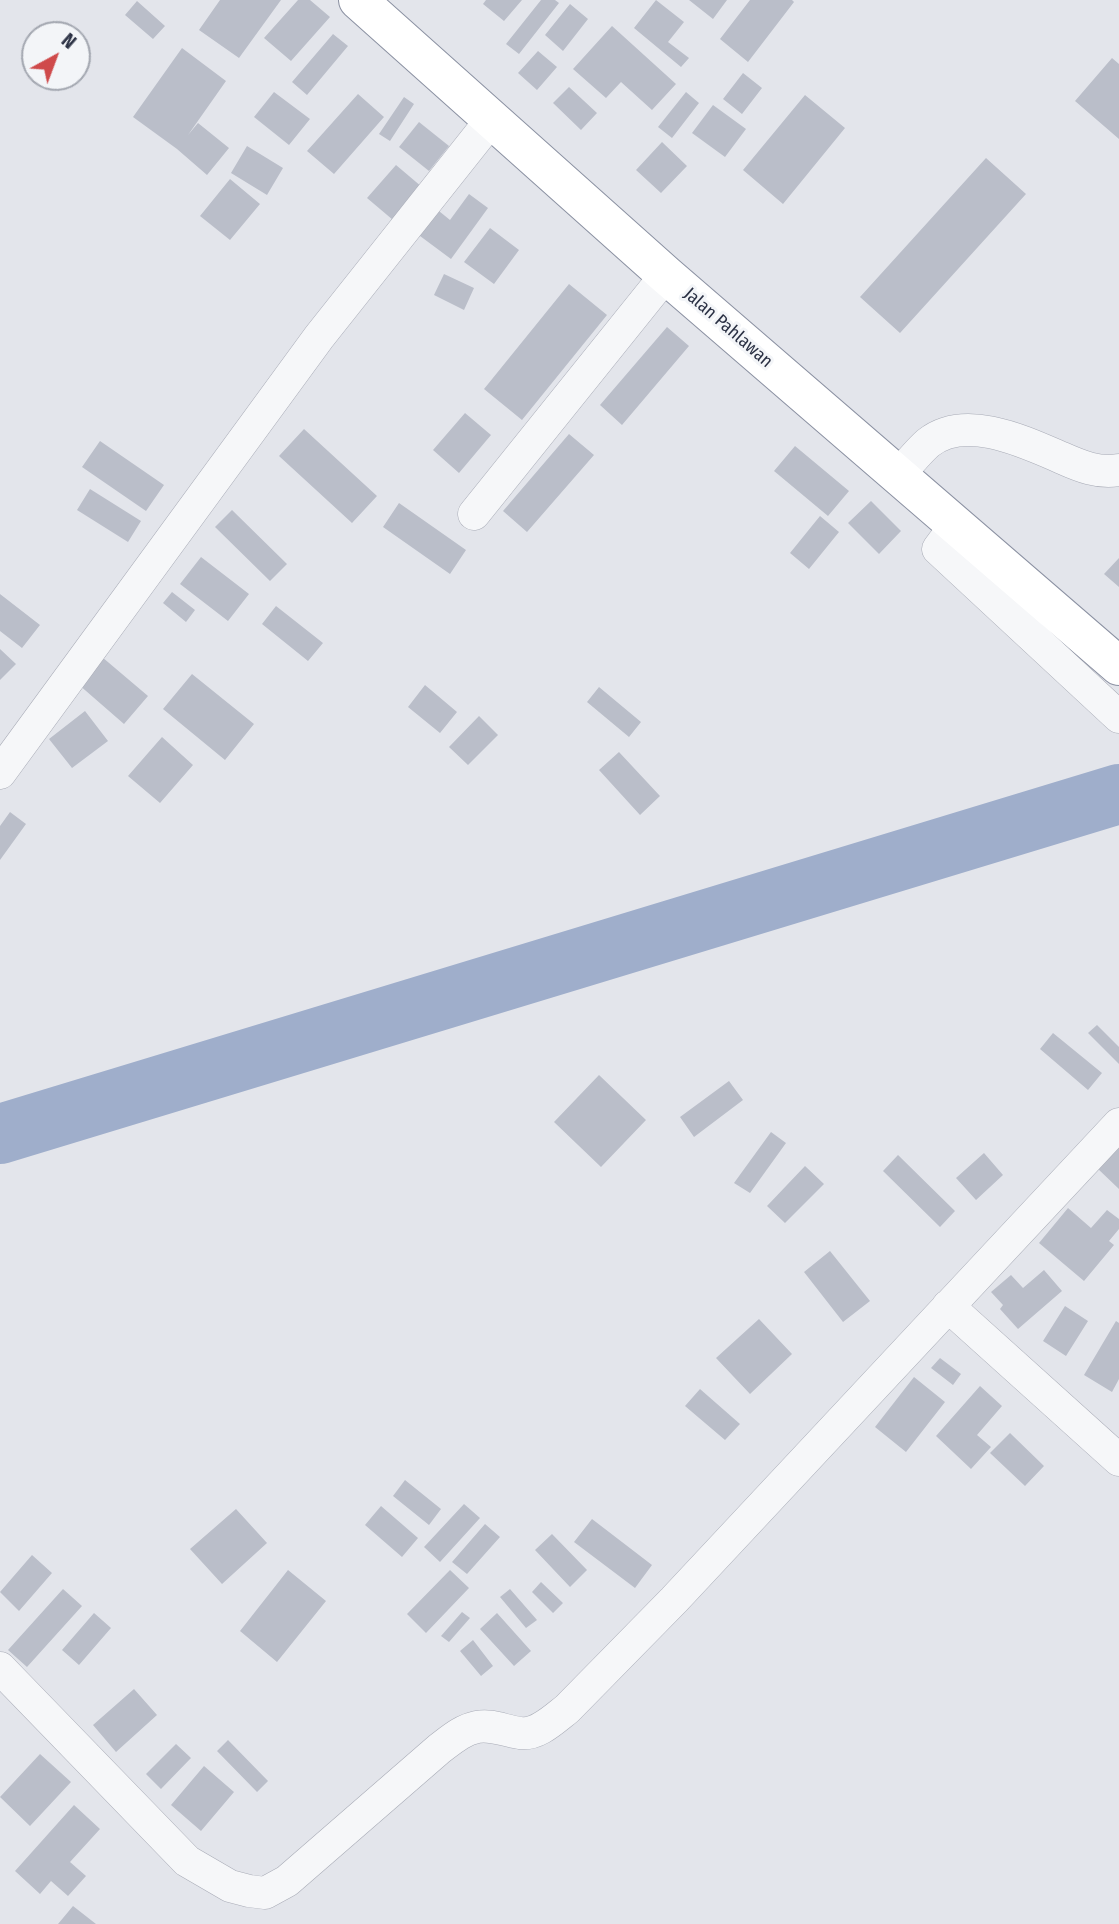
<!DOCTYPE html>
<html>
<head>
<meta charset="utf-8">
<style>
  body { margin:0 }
  #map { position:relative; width:1119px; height:1924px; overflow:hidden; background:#e3e5eb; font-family:"Fira Sans Condensed",sans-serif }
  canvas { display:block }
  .north { position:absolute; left:21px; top:21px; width:70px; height:70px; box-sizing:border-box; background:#f3f5f8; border:2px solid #a3a7b0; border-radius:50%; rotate:41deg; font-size:19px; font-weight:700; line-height:28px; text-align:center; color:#2b3144 }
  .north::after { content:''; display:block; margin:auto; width:24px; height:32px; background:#cf4a4b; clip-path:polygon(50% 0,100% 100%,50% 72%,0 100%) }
</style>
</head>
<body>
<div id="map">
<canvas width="1119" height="1924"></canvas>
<div class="north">N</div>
</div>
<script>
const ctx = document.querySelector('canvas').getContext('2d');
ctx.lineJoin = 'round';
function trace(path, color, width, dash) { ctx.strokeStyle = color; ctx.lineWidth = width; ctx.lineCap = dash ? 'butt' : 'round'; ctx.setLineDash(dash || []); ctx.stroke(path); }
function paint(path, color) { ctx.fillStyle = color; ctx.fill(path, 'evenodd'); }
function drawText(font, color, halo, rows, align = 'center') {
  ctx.font = font + ' "Fira Sans Condensed",sans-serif'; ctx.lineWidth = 6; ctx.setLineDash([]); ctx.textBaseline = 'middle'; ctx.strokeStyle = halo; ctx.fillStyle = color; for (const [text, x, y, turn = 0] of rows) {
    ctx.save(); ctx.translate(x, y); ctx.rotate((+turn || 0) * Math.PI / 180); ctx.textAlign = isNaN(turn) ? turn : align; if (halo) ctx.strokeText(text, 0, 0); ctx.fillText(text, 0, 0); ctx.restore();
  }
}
trace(new Path2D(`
  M0,1134L1119,794`), '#9faecb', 60);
paint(new Path2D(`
  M220,0H281L239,58L199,30Z
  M298,0H310L330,17L291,61L264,38Z
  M486,0H522L504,21L483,4Z
  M541,0H555L559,3L519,54L506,44Z
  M656,0L684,22L668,42L689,58L681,67L634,28Z
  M689,0H727L713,19Z
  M750,0H792L794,2L748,62L720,39Z
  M137,1L165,26L153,39L125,15Z
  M570,4L588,19L563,51L545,35Z
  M612,26L676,84L652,110L621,82L606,98L573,69Z
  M333,34L348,46L307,95L292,82Z
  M182,48L226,81L188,135L198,123L229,148L207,175L177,149L133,117Z
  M538,51L557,67L537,90L518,73Z
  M1112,58L1119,64V139L1075,101Z
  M743,73L762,88L742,114L723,99Z
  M569,87L597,113L581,130L553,103Z
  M274,92L310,119L289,145L254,117Z
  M686,92L699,103L672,138L658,127Z
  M358,94L384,117L334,174L307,151Z
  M805,95L845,128L783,204L743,170Z
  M404,97L414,104L390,141L379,134Z
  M713,105L746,129L725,157L692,133Z
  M419,122L449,146L429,171L399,147Z
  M662,142L687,166L661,193L636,170Z
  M247,146L283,168L267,195L231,173Z
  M986,158L1026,194L900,333L860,297Z
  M396,165L422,187L393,220L367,198Z
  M230,179L260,204L230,240L200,216Z
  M469,194L488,208L451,259L416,233L434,207L450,220Z
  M490,228L519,250L494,284L464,262Z
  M444,274L474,288L464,310L434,295Z
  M569,284L607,315L522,420L484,389Z
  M667,327L689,346L622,425L600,405Z
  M465,413L491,435L459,473L433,450Z
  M304,429L377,496L352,523L279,456Z
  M569,434L594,455L527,532L503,511Z
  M100,441L164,485L146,511L82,467Z
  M795,446L849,491L828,516L774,471Z
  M90,489L141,521L128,542L77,510Z
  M871,501L901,531L879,554L848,523Z
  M399,503L466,550L450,574L383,527Z
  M232,510L287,564L270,581L215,527Z
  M820,516L839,532L809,569L790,553Z
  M201,557L249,594L228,621L180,584Z
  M1119,558V587L1104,574Z
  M172,592L195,610L186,622L163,603Z
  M0,594L40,625L22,648L0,631Z
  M276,606L323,643L308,661L262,624Z
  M0,649L16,664L0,680Z
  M102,657L148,696L124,724L78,684Z
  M192,674L254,724L225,760L163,709Z
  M425,685L457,712L440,733L408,707Z
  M599,687L641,722L629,737L587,702Z
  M85,711L108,741L72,768L49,739Z
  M479,716L498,735L468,765L449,747Z
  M162,737L193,765L160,803L128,776Z
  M619,752L660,796L640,815L599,770Z
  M10,812L26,824L0,860V826Z
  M1097,1025L1119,1047V1064L1088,1033Z
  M1053,1033L1102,1073L1088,1090L1040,1049Z
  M599,1075L646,1120L601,1167L554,1122Z
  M729,1081L743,1100L694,1137L680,1117Z
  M771,1132L786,1143L750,1193L734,1183Z
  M1119,1145V1189L1097,1168Z
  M984,1153L1003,1175L976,1200L956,1178Z
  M898,1155L955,1211L940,1227L883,1171Z
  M805,1166L824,1184L785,1223L767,1206Z
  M1068,1208L1091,1228L1107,1210L1119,1219V1229L1109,1241L1114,1245L1084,1281L1039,1243Z
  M830,1251L870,1301L843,1322L804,1272Z
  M1044,1270L1062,1291L1018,1329L1000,1309L1003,1305L991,1292L1011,1275L1023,1288Z
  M1065,1306L1088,1321L1066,1356L1043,1341Z
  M759,1319L792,1354L750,1394L716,1358Z
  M1116,1321L1119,1323V1379L1112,1392L1084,1375Z
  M940,1358L961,1374L953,1385L931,1368Z
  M914,1377L945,1402L906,1452L875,1427Z
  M980,1386L1002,1406L977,1435L991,1447L971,1469L936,1436Z
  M700,1389L740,1424L725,1440L685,1406Z
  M1010,1433L1044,1466L1025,1486L990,1453Z
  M405,1480L441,1509L429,1525L393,1496Z
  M464,1504L480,1518L440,1562L424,1547Z
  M381,1506L418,1538L402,1557L365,1525Z
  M236,1509L267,1543L222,1584L190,1549Z
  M592,1519L652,1565L635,1588L574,1542Z
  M485,1524L500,1537L467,1574L452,1562Z
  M552,1534L587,1570L570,1587L535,1550Z
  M32,1555L52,1573L19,1611L0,1592Z
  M288,1570L326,1601L277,1662L240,1631Z
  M450,1570L469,1588L426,1633L407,1614Z
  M541,1582L563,1603L553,1613L532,1592Z
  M63,1589L82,1606L27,1667L8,1650Z
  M510,1589L537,1620L526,1628L500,1597Z
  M462,1612L470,1618L449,1642L441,1636Z
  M94,1613L111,1628L79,1665L62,1650Z
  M497,1613L531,1651L514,1666L480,1629Z
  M473,1640L493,1666L481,1676L460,1651Z
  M134,1689L157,1715L116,1752L93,1725Z
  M228,1740L268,1781L257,1792L217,1751Z
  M176,1744L191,1758L161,1789L146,1774Z
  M40,1754L71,1782L30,1826L0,1797Z
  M204,1766L234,1792L201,1831L171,1805Z
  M74,1805L100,1829L70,1862L86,1876L68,1896L51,1881L40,1894L15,1871Z
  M73,1906L96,1924H58Z`), '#babec9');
const minor = new Path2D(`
  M899,475C908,464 918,452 928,443C965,413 1025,442 1062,458C1080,466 1099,474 1119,470
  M474,514L666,275
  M955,526L938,549L1119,717
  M0,773L319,337L492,119
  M948,1306L1119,1460
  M0,1668L187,1861L230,1886L249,1891L265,1893L287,1881L439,1749C451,1740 462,1730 477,1727C492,1724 504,1731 520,1733C537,1736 554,1719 567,1709L674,1600L1119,1124`);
const highway = new Path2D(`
  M358,0L666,275L1119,666`);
trace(minor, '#a8abb6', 33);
trace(highway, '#8b91a2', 40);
trace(minor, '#f6f7f9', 32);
trace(highway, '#fff', 38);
drawText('18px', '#2b3144', '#f3f5f8', [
  ["Jalan Pahlawan",728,328,41]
]);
</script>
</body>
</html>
